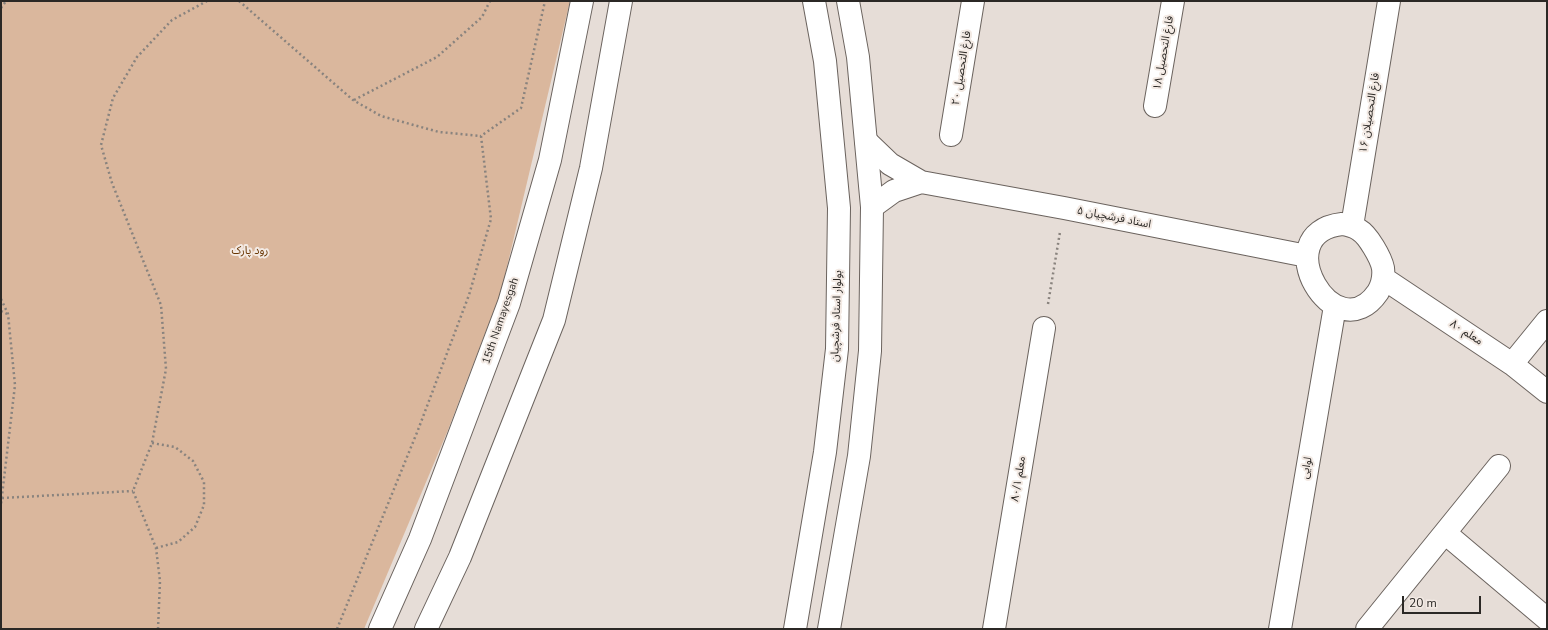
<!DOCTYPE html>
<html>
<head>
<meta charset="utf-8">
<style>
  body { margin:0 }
  #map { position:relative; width:1548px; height:630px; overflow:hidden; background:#e6ddd7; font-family:"Nunito Sans",sans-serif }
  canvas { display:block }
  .frame { position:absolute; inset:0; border:2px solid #2b2825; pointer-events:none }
  .scale { position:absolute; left:1402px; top:596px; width:79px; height:18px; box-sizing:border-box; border:2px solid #2b2825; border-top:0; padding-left:5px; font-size:12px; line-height:14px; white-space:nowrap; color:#2b2825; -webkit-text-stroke:3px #f3eae4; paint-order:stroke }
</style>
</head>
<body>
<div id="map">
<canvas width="1548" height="630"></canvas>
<div class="frame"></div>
<div class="scale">20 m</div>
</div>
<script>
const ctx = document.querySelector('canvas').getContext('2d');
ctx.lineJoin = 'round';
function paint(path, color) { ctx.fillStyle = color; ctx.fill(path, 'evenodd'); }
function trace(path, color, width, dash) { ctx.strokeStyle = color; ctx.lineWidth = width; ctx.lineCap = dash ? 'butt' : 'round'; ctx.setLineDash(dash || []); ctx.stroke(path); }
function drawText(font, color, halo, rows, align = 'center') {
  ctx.font = font + ' "Nunito Sans","Noto Sans Arabic",sans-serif'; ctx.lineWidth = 4; ctx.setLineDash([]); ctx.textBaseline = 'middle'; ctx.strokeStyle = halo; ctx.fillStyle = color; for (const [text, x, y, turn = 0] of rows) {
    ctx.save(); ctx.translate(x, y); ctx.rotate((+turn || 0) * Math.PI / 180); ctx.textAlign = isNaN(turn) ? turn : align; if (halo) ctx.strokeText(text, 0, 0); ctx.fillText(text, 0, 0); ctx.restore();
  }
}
paint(new Path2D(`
  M1,1H570L501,292L448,430L364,629H1Z`), '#dab79d');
const minor = new Path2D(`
  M1155,106L1173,1
  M951,135L973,1
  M866,141L890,164L921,182L1064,208L1307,256
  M872,207L894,191L921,182
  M1342,224C1348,225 1354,226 1359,230C1368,235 1381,258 1383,268C1384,276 1382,285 1378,292C1336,354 1264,233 1342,224Z
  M1352,226L1389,1
  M1383,278L1512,364L1547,392
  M1512,364L1547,321
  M1445,533L1547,619
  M994,629L1044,328
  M1280,629L1335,306
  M1367,629L1499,466`);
const tertiary = new Path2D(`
  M380,629L420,539L509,303L550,160L582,1
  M426,629L460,557L554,320L591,168L621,1
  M795,629L825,452L837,349L839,208L825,61L814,1
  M829,629L859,456L870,351L872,207L858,57L848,1`);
trace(minor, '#6b635e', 24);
trace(tertiary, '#6b635e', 24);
trace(new Path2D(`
  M239,1L353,100L381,116L439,132L481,136
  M1,8L6,1
  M354,100L437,57L482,17L490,1
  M1,299L8,314L15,385L1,504
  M1048,304L1060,232
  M1,311L7,314
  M152,443L175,447L193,461L204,482V505L195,527L178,542L156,548
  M2,498L133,491
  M158,629L160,581L156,548L133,491L152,443L166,369L161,305L112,183L101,145L113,98L137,57L172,20L207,1
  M337,629L418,430L469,295L491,219L481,136L521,108L545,1`), '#89837e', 2.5, [2, 3]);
trace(minor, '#fff', 22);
trace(tertiary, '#fff', 22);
drawText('11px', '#2b2825', '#f3eae4', [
  ["فارغ التحصیل ۱۸",1164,53,-80],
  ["فارغ التحصیل ۲۰",962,68,-81],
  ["فارغ التحصیلان ۱۶",1370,113,-81],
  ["استاد فرشچیان ۵",1114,218,11],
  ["بولوار استاد فرشچیان",837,316,-88],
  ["15th Namayesgah",501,321,-71],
  ["معلم ۸۰",1466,333,33],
  ["لوایی",1307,468,-80],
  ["معلم ۸۰/۱",1019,479,-81]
]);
drawText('11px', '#683502', '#f3eae4', [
  ["رود پارک",250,251]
]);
</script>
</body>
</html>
